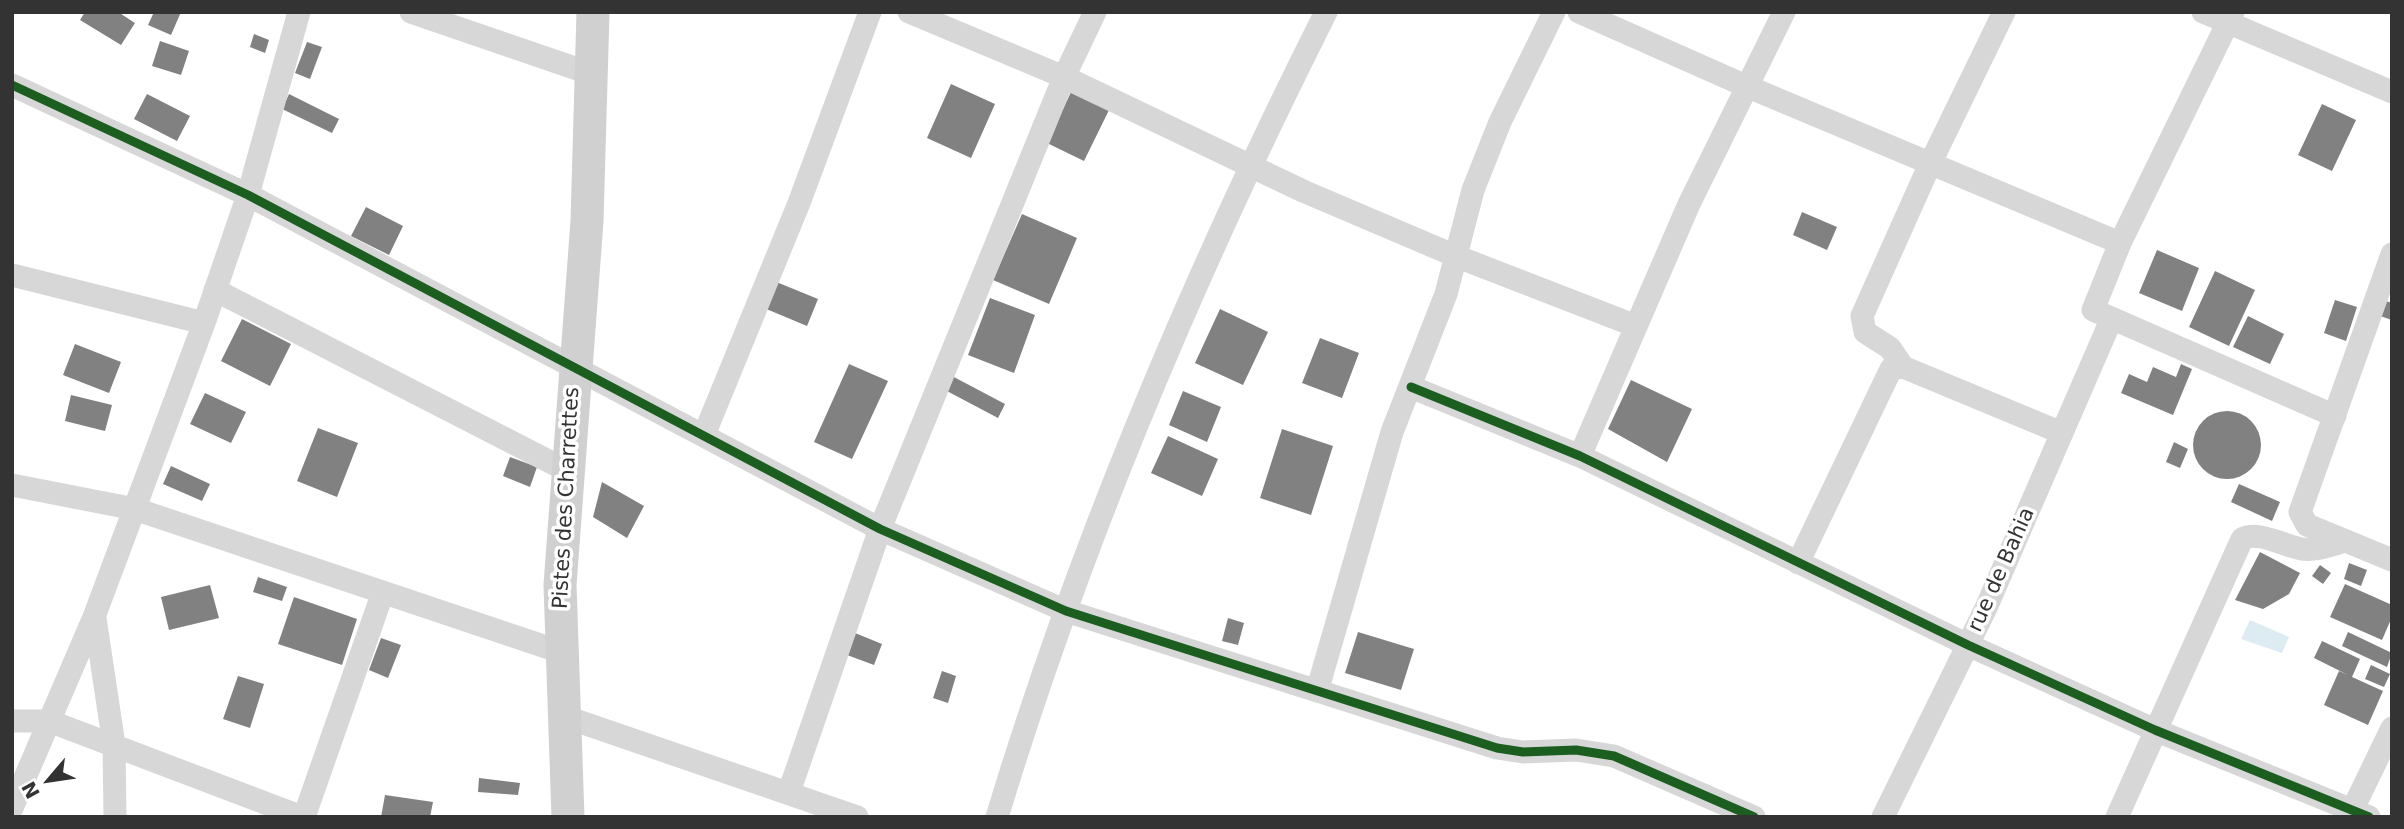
<!DOCTYPE html>
<html>
<head>
<meta charset="utf-8">
<style>
  body { margin:0 }
  #map { position:relative; width:2404px; height:829px; overflow:hidden; background:#fff; font-family:"DejaVu Sans",sans-serif }
  canvas { display:block }
  .frame { position:absolute; inset:0; border:14px solid #333; pointer-events:none }
  .north { position:absolute; left:14px; top:745px; width:70px; height:70px; -webkit-text-stroke:5px #fff; paint-order:stroke; rotate:241deg; font-size:19px; font-weight:700; line-height:28px; text-align:center; color:#333 }
  .north::after { content:''; display:block; margin:auto; width:24px; height:32px; background:#333; clip-path:polygon(50% 0,100% 100%,50% 72%,0 100%) }
</style>
</head>
<body>
<div id="map">
<canvas width="2404" height="829"></canvas>
<div class="frame"></div>
<div class="north">N</div>
</div>
<script>
const ctx = document.querySelector('canvas').getContext('2d');
ctx.lineJoin = 'round';
function paint(path, color) { ctx.fillStyle = color; ctx.fill(path, 'evenodd'); }
function trace(path, color, width, dash) { ctx.strokeStyle = color; ctx.lineWidth = width; ctx.lineCap = dash ? 'butt' : 'round'; ctx.setLineDash(dash || []); ctx.stroke(path); }
function drawText(font, color, halo, rows, align = 'center') {
  ctx.font = font + ' "DejaVu Sans",sans-serif'; ctx.lineWidth = 7; ctx.setLineDash([]); ctx.textBaseline = 'middle'; ctx.strokeStyle = halo; ctx.fillStyle = color; for (const [text, x, y, turn = 0] of rows) {
    ctx.save(); ctx.translate(x, y); ctx.rotate((+turn || 0) * Math.PI / 180); ctx.textAlign = isNaN(turn) ? turn : align; if (halo) ctx.strokeText(text, 0, 0); ctx.fillText(text, 0, 0); ctx.restore();
  }
}
paint(new Path2D(`
  M2250,620L2289,637L2282,653L2241,639Z`), '#ddebf3');
paint(new Path2D(`
  M85,12H118L135,23L121,45L80,20Z
  M154,12H181L171,35L148,25Z
  M254,34L269,40L265,53L250,47Z
  M160,41L189,51L181,75L152,66Z
  M307,42L322,47L310,79L295,73Z
  M951,84L995,104L971,158L927,138Z
  M1072,90L1110,108L1084,161L1047,143Z
  M147,94L190,116L177,141L134,119Z
  M289,94L339,119L332,133L282,109Z
  M2322,104L2356,120L2332,171L2298,155Z
  M366,207L403,226L389,255L351,236Z
  M1802,212L1837,227L1827,250L1793,235Z
  M1022,214L1077,238L1049,304L993,280Z
  M2157,250L2199,268L2182,311L2139,293Z
  M2215,271L2255,290L2229,346L2189,327Z
  M774,281L818,299L807,326L764,308Z
  M990,298L1035,315L1014,373L968,355Z
  M2335,300L2357,307L2346,341L2324,333Z
  M2383,300L2392,303V320L2377,315Z
  M1220,309L1268,332L1243,385L1195,363Z
  M2248,316L2284,334L2270,364L2233,347Z
  M242,319L291,344L270,386L221,361Z
  M1320,338L1359,353L1342,398L1302,383Z
  M75,344L121,362L109,393L63,375Z
  M849,364L888,381L852,459L814,442Z
  M2181,364L2192,369L2173,415L2121,393L2129,374L2147,382L2153,367L2176,377Z
  M952,376L1005,404L998,418L945,390Z
  M1631,380L1692,409L1667,462L1608,429Z
  M1183,391L1221,407L1207,442L1169,425Z
  M205,393L246,412L231,443L190,424Z
  M71,395L112,405L105,431L65,421Z
  M2193 445a34 34 0 1 1 68 0a34 34 0 1 1-68 0Z
  M318,428L358,443L337,497L297,481Z
  M1282,429L1333,446L1311,515L1260,498Z
  M1168,436L1218,459L1202,496L1151,473Z
  M2174,442L2188,449L2180,468L2166,462Z
  M510,457L537,467L530,487L503,476Z
  M171,466L210,484L202,501L163,484Z
  M602,482L644,506L627,538L593,517Z
  M2239,484L2280,502L2272,521L2231,502Z
  M2260,552L2300,573L2289,594L2263,609L2235,600Z
  M2349,563L2367,570L2361,586L2344,579Z
  M2320,565L2331,573L2323,584L2312,576Z
  M258,577L287,587L282,601L253,592Z
  M2345,584L2392,605V617L2382,640L2330,617Z
  M210,585L219,618L169,630L161,597Z
  M294,597L357,619L342,665L278,644Z
  M1228,618L1244,623L1238,645L1222,641Z
  M1358,632L1414,649L1401,690L1345,673Z
  M2348,632L2392,653L2387,667L2342,646Z
  M855,633L882,644L874,665L847,655Z
  M381,638L401,645L388,678L369,670Z
  M2322,641L2360,659L2352,677L2383,691L2368,725L2324,705L2339,671L2348,675L2314,658Z
  M2371,665L2390,674L2384,687L2365,679Z
  M942,671L956,676L948,703L933,698Z
  M238,676L264,684L250,728L223,719Z
  M479,778L520,783L518,795L478,792Z
  M385,795L433,802L430,817H381Z`), '#818181');
trace(new Path2D(`
  M411,12L592,74
  M909,12L1064,77L1303,191L1458,257L1636,326
  M1579,12L1746,86L2120,243
  M2203,12L2392,92
  M2233,12L2120,243L2093,310L2335,416
  M12,85L248,195L880,529L1066,611L1497,748L1523,752L1576,750L1614,756L1754,817
  M2392,254L2300,512L2307,525L2392,560
  M12,275L204,323
  M215,290L566,470
  M1903,367L1890,348L1865,332L1862,316L1930,164L2004,12
  M1411,387L1580,456L1968,645L2155,730L2369,817
  M704,435L799,203L870,12
  M1580,456L1689,204L1784,12
  M12,485L135,509L561,652
  M1798,563L1891,369L1903,367L2062,433
  M95,618L114,745L115,817
  M1318,688L1392,432L1446,294L1473,190L1500,122L1554,12
  M563,716L857,817
  M12,721H49L302,817
  M789,792L880,529L1064,77L1095,12
  M12,808L94,617L204,323L248,195L299,12
  M304,817L383,592
  M997,817C1081,540 1196,270 1326,12
  M1883,817L1986,608L2111,320
  M2117,817L2242,539C2258,530 2284,546 2302,549C2317,551 2331,545 2345,541
  M2349,817L2392,728`), '#d7d7d7', 23);
trace(new Path2D(`
  M568,817L560,585L587,221L593,12`), '#d0d0d0', 33);
trace(new Path2D(`
  M12,85L248,195L880,529L1066,611L1497,748L1523,752L1576,750L1614,756L1754,817
  M1411,387L1580,456L1968,645L2155,730L2369,817`), '#1b5e20', 9);
drawText('21px', '#333', '#fff', [
  ["Pistes des Charrettes",567,498,-87],
  ["rue de Bahia",2002,570,-66]
]);
</script>
</body>
</html>
